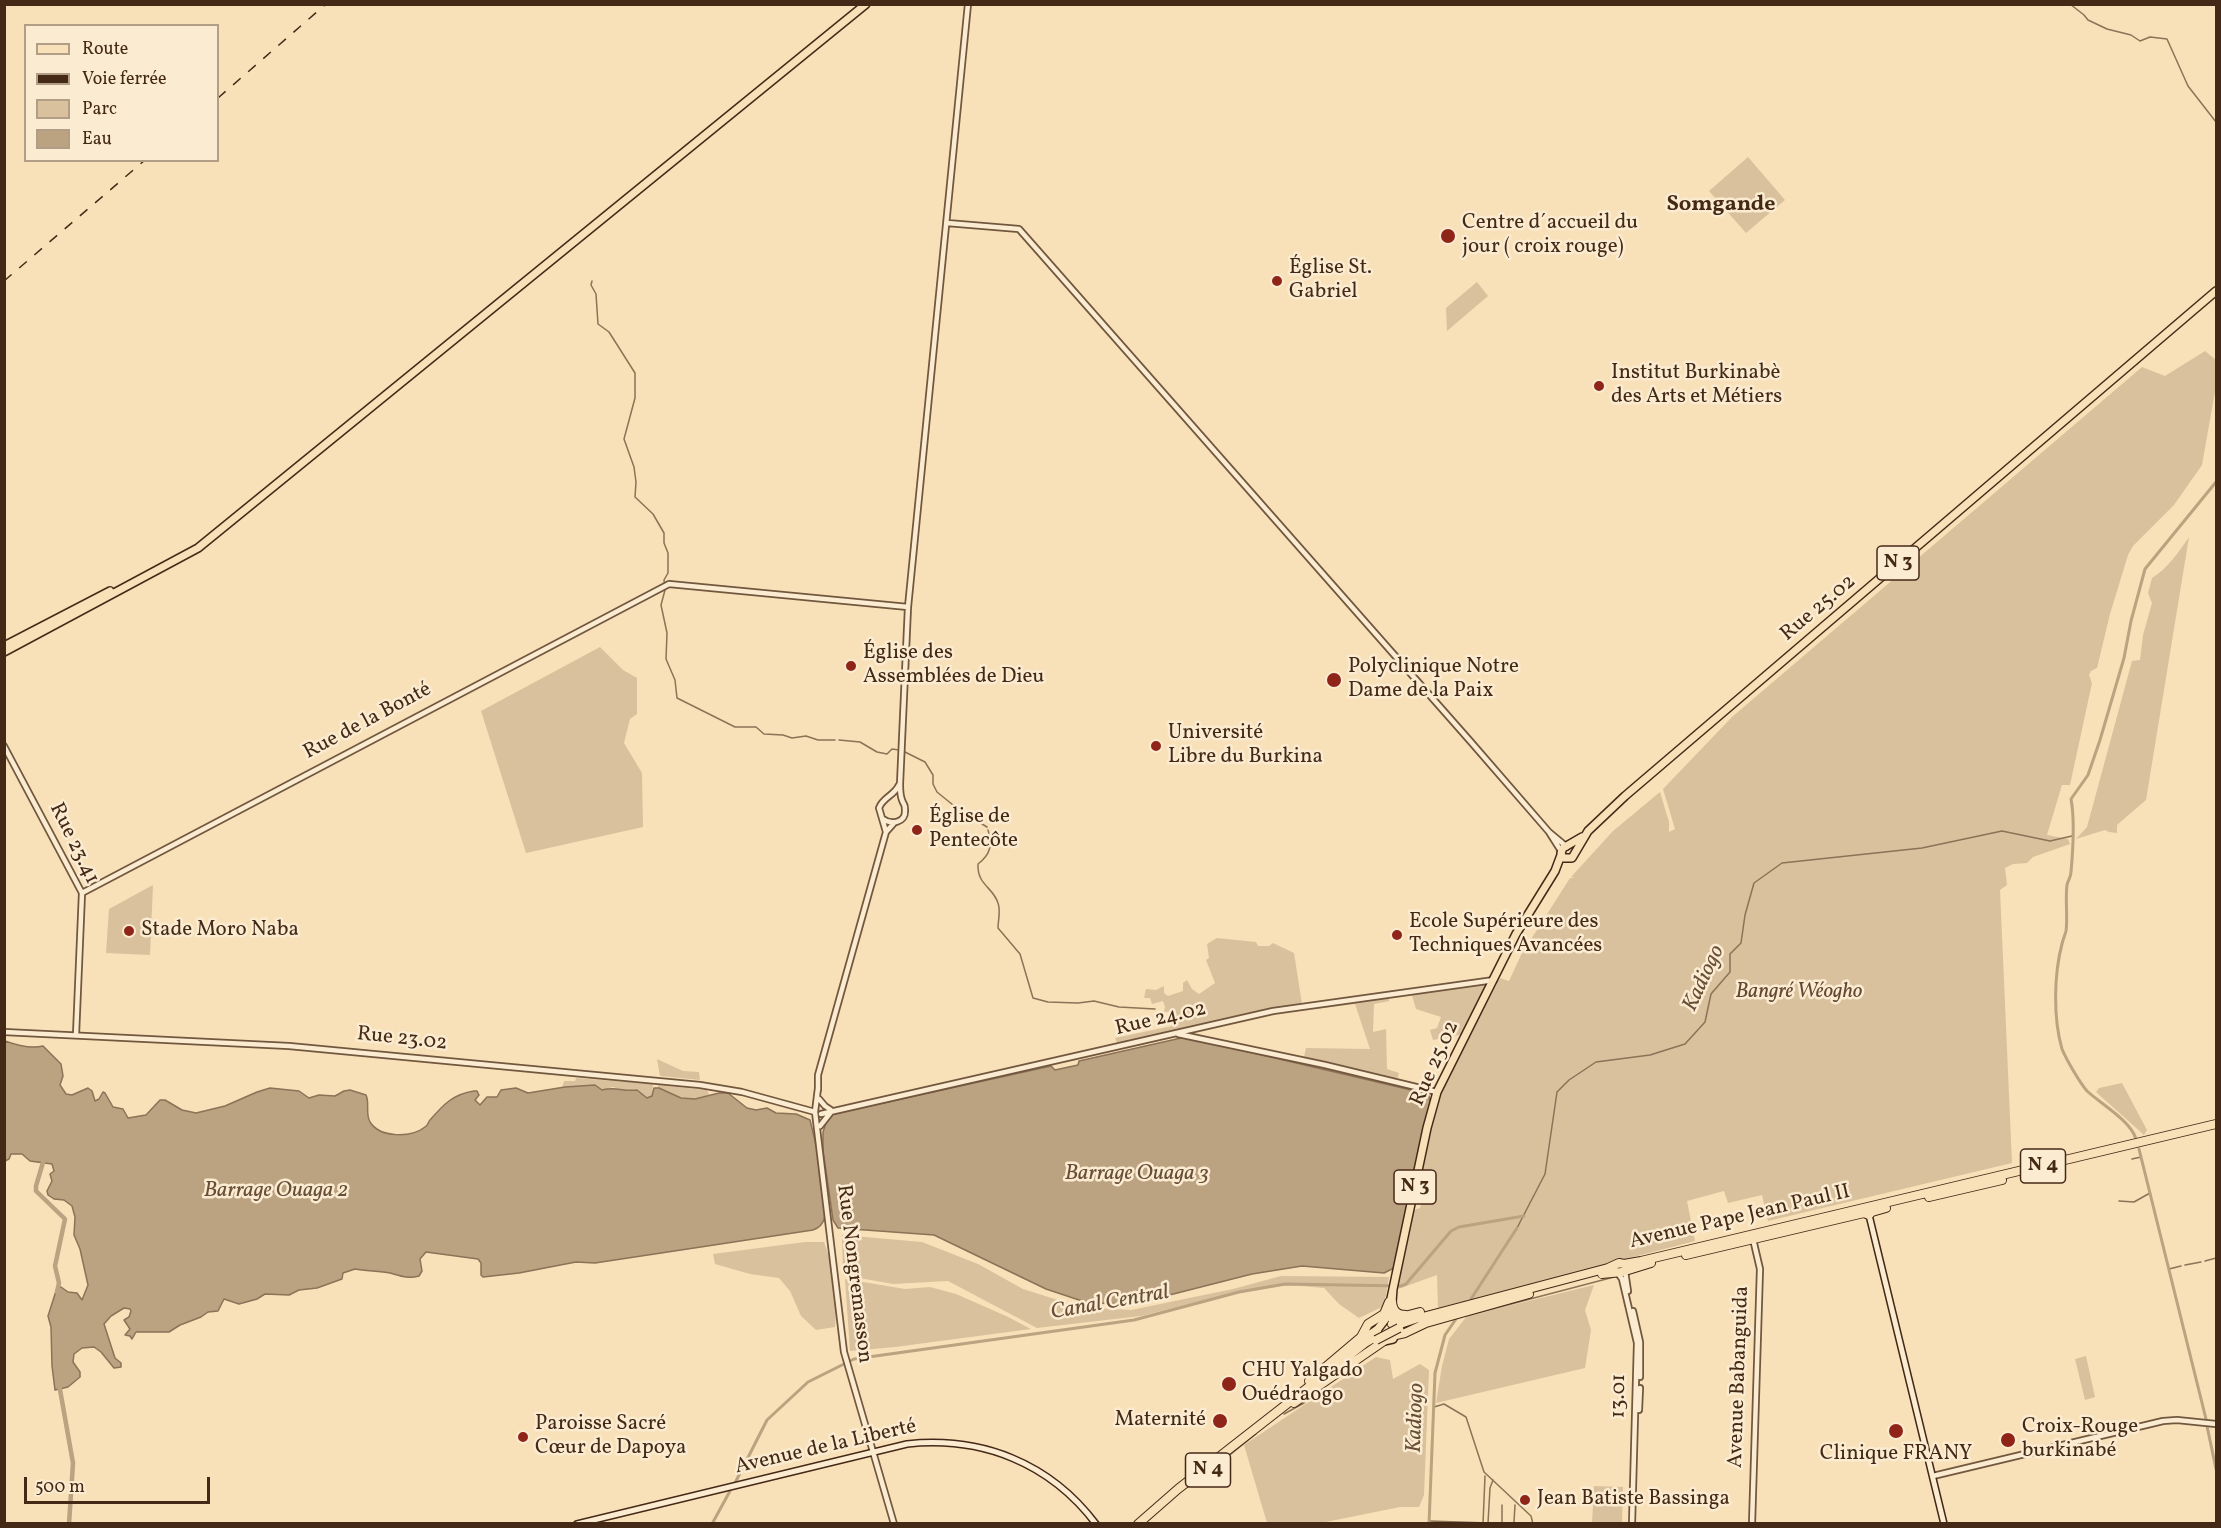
<!DOCTYPE html>
<html>
<head>
<meta charset="utf-8">
<style>
  body { margin:0 }
  #map { position:relative; width:2221px; height:1528px; overflow:hidden; background:#f8e0b8; font-family:Vollkorn,serif }
  canvas { display:block }
  .frame { position:absolute; inset:0; border:6px solid #452917; pointer-events:none }
  .legend { position:absolute; left:24px; top:24px; width:195px; height:138px; box-sizing:border-box; background:#faebd1; border:2px solid #b29d87; margin:0; padding:8px 10px; list-style:none; font-size:18px; color:#452917 }
  .legend li { display:flex; align-items:center; gap:12px; height:30px }
  .legend b { width:30px; border:2px solid #b29d87 }
  .scale { position:absolute; left:24px; top:1477px; width:186px; height:27px; box-sizing:border-box; border:3px solid #452917; border-top:0; padding-left:8px; font-size:18px; line-height:21px; white-space:nowrap; color:#452917; -webkit-text-stroke:4px #faebd1; paint-order:stroke }
</style>
</head>
<body>
<div id="map">
<canvas width="2221" height="1528"></canvas>
<div class="frame"></div>
<ul class="legend">
<li><b style="height:8px;background:#f8e0b8"></b>Route</li>
<li><b style="height:8px;background:#452917"></b>Voie ferrée</li>
<li><b style="height:16px;background:#dac19d"></b>Parc</li>
<li><b style="height:16px;background:#bba281"></b>Eau</li>
</ul>
<div class="scale">500 m</div>
</div>
<script>
const ctx = document.querySelector('canvas').getContext('2d');
ctx.lineJoin = 'round';
function paint(path, color) { ctx.fillStyle = color; ctx.fill(path, 'evenodd'); }
function trace(path, color, width, dash) { ctx.strokeStyle = color; ctx.lineWidth = width; ctx.lineCap = dash ? 'butt' : 'round'; ctx.setLineDash(dash || []); ctx.stroke(path); }
function drawText(font, color, halo, rows, align = 'center') {
  ctx.font = font + ' Vollkorn,serif'; ctx.lineWidth = 5; ctx.setLineDash([]); ctx.textBaseline = 'middle'; ctx.strokeStyle = halo; ctx.fillStyle = color; for (const [text, x, y, turn = 0] of rows) {
    ctx.save(); ctx.translate(x, y); ctx.rotate((+turn || 0) * Math.PI / 180); ctx.textAlign = isNaN(turn) ? turn : align; if (halo) ctx.strokeText(text, 0, 0); ctx.fillText(text, 0, 0); ctx.restore();
  }
}
paint(new Path2D(`
  M1748,157L1785,200L1746,233L1709,191Z
  M1477,282L1488,296L1447,331L1446,308Z
  M2205,351L2216,360V386L2202,465L2174,505L2133,546L2128,555L2110,614L2097,668L2091,671L2089,675L2092,683L2070,785H2062L2047,835L2068,839L2070,844L2033,857L2027,863L2013,864L2005,868L2007,885L2000,890L2012,1163L1768,1221L1762,1195L1728,1203L1724,1191L1687,1201L1695,1241L1438,1308L1437,1275L1398,1289L1414,1210L1420,1208L1428,1176L1422,1171L1439,1097L1500,978L1509,981L1521,955L1570,878H1575L1571,877L1613,831L1660,792L1669,822V832L1675,829L1663,789L1732,717L2142,367L2165,376Z
  M2189,537L2146,800L2117,825V833L2109,832L2105,830L2076,839L2087,827L2132,661L2140,660L2143,635L2152,603L2148,593L2152,578C2168,568 2178,553 2189,537Z
  M600,647L623,670L637,678V714L630,719L624,743L642,773L643,827L526,853L481,711Z
  M153,885L150,955L106,953L109,909Z
  M1217,938L1256,942L1258,946H1269L1273,943L1294,953L1302,1004L1275,1008L1118,1045L1115,1038L1172,1026L1175,1011L1164,1012L1165,1007L1163,1001L1152,1004L1150,998H1144L1146,989L1156,990L1164,986V993L1168,996L1183,991V983L1187,980L1192,989L1199,994L1215,983L1206,960L1209,958L1207,944Z
  M1485,982L1490,985L1464,1034L1433,1040L1430,1030L1437,1028L1441,1017L1416,1009L1411,992Z
  M1389,995V1001L1374,1004L1373,1032L1386,1029L1387,1069L1399,1073L1397,1080L1304,1057L1306,1048L1370,1049L1355,1004L1316,1009L1315,1004Z
  M657,1059L683,1071L699,1072L700,1080L660,1076Z
  M576,1078L653,1084L652,1096L646,1098L613,1087L602,1090L595,1085L562,1088L564,1081H575Z
  M2122,1083L2147,1130L2144,1135L2096,1092L2099,1088Z
  M658,1085L707,1090L709,1095L695,1099L681,1098L658,1088Z
  M842,1235L922,1242L978,1264L1023,1289L1080,1307L1131,1310L1233,1289L1281,1276L1389,1277L1384,1306L1359,1318L1339,1304L1324,1288L1289,1285L1221,1296L1141,1316L1037,1328L948,1281L893,1284L843,1275Z
  M805,1242H824C834,1268 838,1300 835,1327L816,1330L801,1316L790,1291L779,1278L750,1274L715,1264L713,1254Z
  M845,1279L905,1289L930,1287L956,1294L1006,1316L1031,1329L895,1347L850,1351Z
  M1594,1285L1585,1310L1591,1330L1585,1368L1436,1403L1442,1366L1449,1339L1467,1316Z
  M2086,1356L2095,1397L2085,1400L2075,1359Z
  M1376,1357L1390,1360L1393,1379L1420,1364L1429,1370L1424,1495L1419,1507H1400L1321,1523H1267L1244,1445Z
  M1594,1486L1623,1487L1622,1523H1592Z`), '#dac19d');
const water = new Path2D(`
  M1181,1038H1190L1424,1093L1429,1096L1430,1103L1394,1268L1384,1273L1302,1266L1252,1274L1134,1304L1088,1303L1046,1289L934,1235L838,1228L833,1220L823,1150V1132L828,1117L833,1114L1051,1066L1055,1070L1078,1065L1079,1061Z
  M5,1041C16,1045 31,1049 43,1046L61,1064L63,1076L60,1085L66,1094L72,1095L88,1088L92,1091L95,1101L99,1099L103,1092L105,1093L113,1107L123,1109L128,1118L146,1115L160,1100H165L182,1110L196,1113L225,1106L257,1092L270,1088L299,1091L309,1098L319,1095L335,1096L344,1091L350,1090L366,1095C370,1103 365,1113 370,1122C380,1138 411,1138 425,1127C428,1126 428,1122 430,1120C443,1105 453,1094 474,1091H477L479,1095L475,1100L480,1105L487,1097H497L501,1090L516,1088L528,1093L565,1087L595,1085L602,1090C616,1086 622,1092 637,1090L647,1098L652,1096L654,1088H659L681,1098L695,1099L719,1093H728L747,1108L756,1110L767,1108L776,1113L796,1114L810,1120L817,1149L823,1186L822,1187C823,1204 832,1223 813,1230L595,1263L576,1262L519,1273L483,1277L481,1275V1263L478,1259L426,1252L420,1259L422,1271L419,1276C408,1279 401,1276 390,1273C379,1271 366,1271 355,1269L343,1273L342,1279L317,1288L299,1290L289,1295L265,1294L257,1299L239,1304L224,1299L218,1311L208,1312L201,1317L180,1325L169,1332H136L132,1339L130,1336L125,1335L130,1329L124,1320L129,1317L131,1311L130,1309L124,1308L111,1316L104,1324L115,1358L121,1363V1367L114,1368L101,1352L94,1347L82,1348L74,1354L73,1362L80,1372V1377L68,1387L55,1390L52,1366L51,1327L48,1316L57,1288L61,1287L68,1292L77,1293L82,1300L88,1285L80,1249L74,1235L75,1217L72,1206L64,1200L54,1199L48,1195L47,1191L52,1181L50,1174L54,1171L52,1164L30,1161L22,1154H11L9,1159L5,1161Z`);
paint(water, '#bba281');
trace(water, '#8c7257', 1.5);
trace(new Path2D(`
  M2070,4L2084,15L2088,20L2107,29L2131,35L2140,41L2150,37L2167,39L2188,86L2216,122
  M592,281L591,285L596,294L598,324L609,332L635,373V398L624,439L634,467L636,482L635,497L653,514L664,533V543L668,553V573L664,580L665,590L661,605L667,633L666,659L675,680L677,698L735,727H756L764,734L783,735L792,738L806,736L818,740H835
  M839,740L860,742L877,752L887,754L892,749L899,750
  M905,752L925,762L933,775V784L937,792L953,805
  M959,810L987,827
  M988,830C993,845 990,855 978,864C977,885 993,887 998,903C1001,911 998,920 998,928L1020,954L1033,998L1048,1002L1078,1003L1094,1001L1119,1007L1155,1009
  M2132,1159L2141,1157
  M2119,1201L2134,1202L2150,1193
  M1517,1228L1545,1174L1557,1092L1569,1080L1596,1062L1650,1055L1685,1044L1705,1022L1711,994L1730,972V954L1741,943L1745,915L1754,883L1782,863L1922,848L2002,831L2050,841L2072,836
  M2205,1261L2216,1258
  M2185,1265L2201,1262
  M2169,1269L2181,1266
  M1469,1315L1614,1277
  M1434,1407L1444,1404L1466,1417L1484,1472L1531,1516L1533,1524
  M1284,1414L1304,1403L1316,1392
  M1191,1486L1256,1434
  M1429,1521L1518,1524
  M1502,1522V1505
  M1514,1522L1515,1505
  M1488,1523L1490,1488L1493,1480
  M1483,1524L1485,1476`), '#8c7257', 1.5);
trace(new Path2D(`
  M2136,1139C2131,1121 2101,1104 2087,1091C2080,1083 2066,1059 2062,1049C2053,1018 2054,974 2062,944C2063,939 2065,935 2066,931C2068,916 2065,900 2067,885C2068,880 2071,877 2071,872C2073,850 2075,820 2071,799L2088,775L2100,740L2124,658L2131,621L2145,569L2216,482
  M2139,1149L2206,1419
  M1471,1299L1517,1228
  M2207,1426L2216,1469
  M735,1483L767,1420L808,1382L854,1359L1134,1320L1239,1292L1285,1284L1401,1286L1406,1284L1451,1231L1459,1227L1524,1216
  M712,1524L730,1491
  M1429,1524L1435,1373L1445,1335L1456,1319`), '#bba281', 3);
trace(new Path2D(`
  M44,1159L36,1186V1191L65,1219L55,1266L59,1283L57,1292
  M59,1384L73,1463L69,1524`), '#bba281', 4.5);
const tertiary = new Path2D(`
  M947,223L1019,229L1471,742L1549,832L1561,851
  M4,746L82,893L76,1035
  M883,819C891,825 906,823 905,810C905,803 904,806 902,800C900,795 900,789 900,784L908,607L968,4
  M886,832L879,808C883,797 894,796 899,785
  M1549,832L1567,847
  M82,893L669,584L908,607
  M4,1032L289,1046L700,1085L742,1092L815,1112
  M1178,1034L1325,1065L1437,1092
  M818,1088L815,1112L844,1352L894,1524
  M818,1090V1075L886,832L894,823
  M819,1099L825,1106L831,1110
  M821,1114L1273,1011L1494,980
  M820,1126L831,1112
  M1625,1271L1628,1291
  M1617,1272L1622,1279L1637,1343L1632,1524
  M1633,1311L1640,1342V1377
  M1639,1410L1640,1388
  M1933,1476L2163,1421L2177,1420L2216,1424
  M1752,1524L1760,1269L1753,1239`);
const secondary = new Path2D(`
  M1869,1215L1944,1524
  M577,1524L907,1444C982,1436 1050,1463 1096,1524`);
const primary = new Path2D(`
  M4,646L110,591
  M4,652L198,548L866,4
  M1582,837L1563,848L1561,853L1563,858H1572L1588,831L1625,796L2216,291
  M1393,1289L1387,1317L1377,1330L1378,1336L1384,1341L1393,1339L1396,1332L1391,1316L1393,1289L1427,1128L1437,1092L1516,934L1555,871L1561,855`);
const trunk = new Path2D(`
  M1929,1197L2002,1180
  M1686,1255L1864,1213L1869,1215L1872,1212L1886,1208
  M1602,1274L1622,1272L1651,1263
  M1392,1302C1393,1310 1396,1315 1406,1315
  M1392,1324L1397,1318L1420,1312
  M1397,1325L1415,1319L1608,1268L1619,1263L1624,1264L1641,1261L2216,1124
  M1396,1335L1405,1333L1426,1323L1529,1294
  M1361,1341L1377,1330
  M1309,1381L1361,1337L1368,1324L1384,1314L1389,1302
  M1294,1403L1384,1341
  M1138,1524L1178,1489L1365,1343L1375,1337`);
trace(tertiary, '#72573f', 8);
trace(secondary, '#452917', 8);
trace(primary, '#452917', 10);
trace(trunk, '#452917', 10);
trace(tertiary, '#faebd1', 4.5);
trace(secondary, '#faebd1', 5);
trace(primary, '#f8e0b8', 7);
trace(trunk, '#f8e0b8', 8);
trace(new Path2D(`
  M218,98L326,4
  M4,281L145,160`), '#452917', 1.5, [10, 10]);
const trunkBridge = new Path2D(`
  M1376,1340L1399,1328`);
trace(trunkBridge, '#452917', 10, []);
trace(trunkBridge, '#f8e0b8', 8);
for (const [x, y, r, color] of [
  [1448,236,8,"#8f2418"],
  [1277,281,6,"#8f2418"],
  [1599,386,6,"#8f2418"],
  [851,666,6,"#8f2418"],
  [1334,680,8,"#8f2418"],
  [1156,746,6,"#8f2418"],
  [917,830,6,"#8f2418"],
  [129,931,6,"#8f2418"],
  [1397,935,6,"#8f2418"],
  [1229,1384,8,"#8f2418"],
  [1220,1421,8,"#8f2418"],
  [1896,1431,8,"#8f2418"],
  [523,1437,6,"#8f2418"],
  [2008,1440,8,"#8f2418"],
  [1525,1500,6,"#8f2418"]
]) { const dot = new Path2D(); dot.arc(x, y, r, 0, 2 * Math.PI); ctx.fillStyle = color; ctx.fill(dot); trace(dot, '#faebd1', 2); }
for (const [x, y, w] of [
  [1898,563,42],
  [2043,1166,45],
  [1415,1187,42],
  [1208,1470,45]
]) { const box = new Path2D(); box.roundRect(x - w / 2, y - 17, w, 34, 4.5); ctx.fillStyle = '#faebd1'; ctx.fill(box); trace(box, '#452917', 1.5); }
drawText('bold 20px', '#452917', null, [
  ["N 3",1898,563],
  ["N 4",2043,1166],
  ["N 3",1415,1187],
  ["N 4",1208,1470]
]);
drawText('21px', '#452917', '#faebd1', [
  ["Centre d´accueil du",1462,224],
  ["jour ( croix rouge)",1462,248],
  ["Église St.",1289,269],
  ["Gabriel",1289,293],
  ["Institut Burkinabè",1611,374],
  ["des Arts et Métiers",1611,398],
  ["Église des",863,654],
  ["Assemblées de Dieu",863,678],
  ["Polyclinique Notre",1348,668],
  ["Dame de la Paix",1348,692],
  ["Université",1168,734],
  ["Libre du Burkina",1168,758],
  ["Église de",929,818],
  ["Pentecôte",929,842],
  ["Ecole Supérieure des",1409,923],
  ["Techniques Avancées",1409,947],
  ["Stade Moro Naba",141,931],
  ["CHU Yalgado",1242,1372],
  ["Ouédraogo",1242,1396],
  ["Maternité",1206,1421,"right"],
  ["Paroisse Sacré",535,1425],
  ["Cœur de Dapoya",535,1449],
  ["Croix-Rouge",2022,1428],
  ["burkinabé",2022,1452],
  ["Clinique FRANY",1896,1455,"center"],
  ["Jean Batiste Bassinga",1537,1500]
], 'left');
drawText('21px', '#452917', '#faebd1', [
  ["Rue 25.02",1819,609,-40],
  ["Rue de la Bonté",368,722,-28],
  ["Rue 23.41",73,844,64],
  ["Rue 24.02",1161,1020,-13],
  ["Rue 23.02",402,1040,6],
  ["Rue 25.02",1436,1064,-66],
  ["Avenue Pape Jean Paul II",1740,1218,-13],
  ["Rue Nongremasson",853,1274,83],
  ["Avenue Babanguida",1740,1377,-88],
  ["13.01",1620,1396,-89],
  ["Avenue de la Liberté",826,1448,-13]
]);
drawText('italic 21px', '#634732', '#faebd1', [
  ["Bangré Wéogho",1799,993]
]);
drawText('bold 22px', '#452917', '#faebd1', [
  ["Somgande",1721,206]
]);
drawText('italic 22px', '#684d37', '#faebd1', [
  ["Kadiogo",1705,979,-65],
  ["Barrage Ouaga 3",1137,1175],
  ["Barrage Ouaga 2",276,1192],
  ["Canal Central",1110,1304,-10],
  ["Kadiogo",1417,1418,-88]
]);
</script>
</body>
</html>
